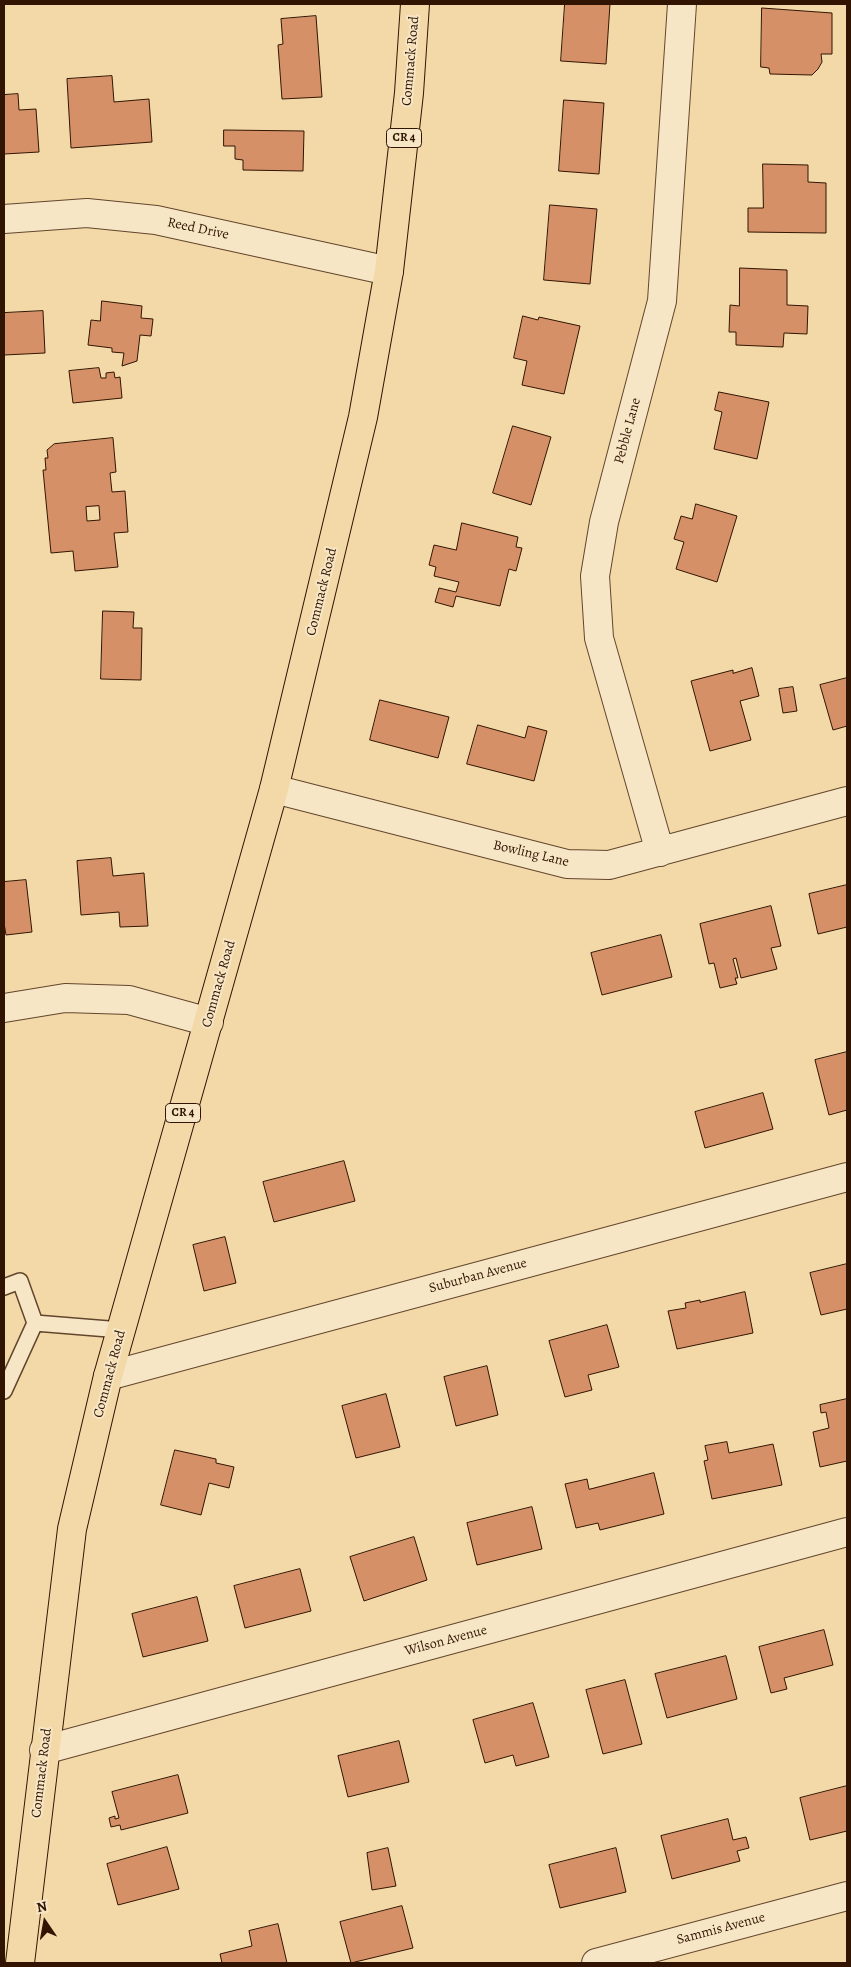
<!DOCTYPE html>
<html>
<head>
<meta charset="utf-8">
<style>
  body { margin:0 }
  #map { position:relative; width:851px; height:1967px; overflow:hidden; background:#f3d8a8; font-family:Alegreya,serif }
  canvas { display:block }
  .frame { position:absolute; inset:0; border:5px solid #311502; pointer-events:none }
  .north { position:absolute; left:20px; top:1897px; width:50px; height:50px; -webkit-text-stroke:4px #f7e6c6; paint-order:stroke; rotate:348deg; font-size:14px; font-weight:700; line-height:20px; text-align:center; color:#311502 }
  .north::after { content:''; display:block; margin:auto; width:18px; height:22px; background:#311502; clip-path:polygon(50% 0,100% 100%,50% 72%,0 100%) }
</style>
</head>
<body>
<div id="map">
<canvas width="851" height="1967"></canvas>
<div class="frame"></div>
<div class="north">N</div>
</div>
<script>
const ctx = document.querySelector('canvas').getContext('2d');
ctx.lineJoin = 'round';
function paint(path, color) { ctx.fillStyle = color; ctx.fill(path, 'evenodd'); }
function trace(path, color, width, dash) { ctx.strokeStyle = color; ctx.lineWidth = width; ctx.lineCap = dash ? 'butt' : 'round'; ctx.setLineDash(dash || []); ctx.stroke(path); }
function drawText(font, color, halo, rows, align = 'center') {
  ctx.font = font + ' Alegreya,serif'; ctx.lineWidth = 4; ctx.setLineDash([]); ctx.textBaseline = 'middle'; ctx.strokeStyle = halo; ctx.fillStyle = color; for (const [text, x, y, turn = 0] of rows) {
    ctx.save(); ctx.translate(x, y); ctx.rotate((+turn || 0) * Math.PI / 180); ctx.textAlign = isNaN(turn) ? turn : align; if (halo) ctx.strokeText(text, 0, 0); ctx.fillText(text, 0, 0); ctx.restore();
  }
}
const building = new Path2D(`
  M565,4H610L606,64L561,61Z
  M762,8L832,13V54H821L822,62L818,69L812,75L770,74L769,68L761,67Z
  M316,16L322,97L282,99L278,45L283,44L281,19Z
  M112,76L114,102L149,99L152,142L71,148L67,79Z
  M18,94L19,110L36,109L39,152L4,154V95Z
  M564,100L604,103L599,174L559,171Z
  M224,130L304,131L303,171L243,170V160L235,159V146H224Z
  M763,164L808,165V182L826,183V233L748,232V208H763Z
  M550,205L597,209L590,284L544,280Z
  M740,268L787,270V305L808,306L807,334L784,333L783,347L736,345V332H729L730,305L739,306Z
  M102,301L142,306L141,318L153,319L151,336L140,335L137,361L122,366L124,353L112,352V348L88,345L91,320L100,321Z
  M43,311L45,353L4,355V313Z
  M523,316L538,320L539,317L580,326L564,394L522,385L527,361L514,358Z
  M99,368L101,378H106V373L114,372L115,378L120,377L122,398L73,403L69,371Z
  M719,392L769,402L757,459L714,449L722,412L715,410Z
  M513,426L551,437L531,505L493,493Z
  M113,438L116,472L110,473L112,492L125,491L128,532L114,533L118,567L75,571L73,551L51,553L43,470H46L45,458H48L47,450L54,444ZM99,506L100,520L87,521L86,507Z
  M696,504L737,516L717,582L676,569L684,542L674,539L681,516L692,519Z
  M462,523L518,537L516,547L522,548L516,571L509,569L500,606L456,596L453,607L435,602L439,588L456,592L459,582L434,576L436,567L429,565L434,545L456,550Z
  M103,611L134,612L133,628H142L141,680L101,679Z
  M752,668L759,696L740,701L751,740L710,751L691,681L733,670V673Z
  M847,678V726L833,730L820,685Z
  M793,687L797,711L783,713L779,689Z
  M380,700L449,717L438,758L370,740Z
  M478,725L525,738L528,726L547,731L534,781L467,764Z
  M111,858L113,876L144,873L148,926L120,927L119,912L81,915L77,861Z
  M26,880L32,932L6,935L4,923V882Z
  M847,885V927L818,934L809,894Z
  M771,906L781,946L771,948L777,969L741,978L736,958L733,959L738,978H735L737,984L720,988L714,963L709,964L700,924Z
  M661,935L672,977L602,995L591,953Z
  M847,1052V1110L829,1115L815,1060Z
  M763,1093L773,1129L705,1148L695,1112Z
  M344,1161L355,1201L274,1222L263,1182Z
  M225,1237L236,1283L204,1291L193,1245Z
  M847,1264V1309L821,1315L810,1273Z
  M745,1292L753,1333L677,1349L668,1311L686,1308L685,1303L700,1300V1302Z
  M607,1325L619,1367L588,1375L592,1390L565,1397L549,1341Z
  M487,1366L498,1415L456,1426L444,1377Z
  M386,1394L400,1447L356,1458L342,1406Z
  M847,1399V1461L820,1467L813,1432L829,1428L826,1412L821,1413L820,1405Z
  M727,1442L729,1453L773,1444L782,1485L712,1499L704,1461L708,1460L705,1446Z
  M175,1450L216,1459V1463L234,1467L229,1488L209,1483L201,1515L161,1505Z
  M654,1473L664,1514L600,1530L598,1523L576,1528L565,1484L587,1479L589,1489Z
  M532,1507L542,1549L477,1565L467,1523Z
  M414,1537L427,1580L364,1601L350,1557Z
  M300,1569L311,1611L245,1628L234,1586Z
  M197,1597L208,1641L143,1657L132,1614Z
  M824,1630L833,1665L784,1678L787,1689L771,1693L759,1647Z
  M726,1656L737,1699L667,1718L655,1674Z
  M625,1680L642,1744L603,1754L586,1690Z
  M533,1703L549,1757L516,1766L513,1755L485,1763L473,1720Z
  M399,1741L409,1782L348,1797L338,1756Z
  M178,1775L188,1813L121,1830L120,1825L111,1827L109,1818L115,1816V1819L119,1818L112,1792Z
  M847,1786V1831L810,1840L800,1798Z
  M728,1819L733,1840L746,1837L749,1848L737,1851L740,1861L672,1879L661,1836Z
  M167,1847L179,1889L118,1905L107,1864Z
  M388,1848L396,1886L372,1890L367,1853Z
  M616,1848L626,1892L560,1908L549,1865Z
  M402,1906L413,1948L351,1963L340,1922Z
  M278,1924L287,1963H222L220,1954L252,1946L249,1931Z`);
paint(building, '#d69067');
trace(building, '#311502', 1);
const lane = new Path2D(`
  M4,1287L20,1281L35,1323L4,1391
  M35,1323L121,1330`);
const street = new Path2D(`
  M4,219L87,213L156,220L389,271
  M274,789L567,864L609,865L847,801
  M660,852L599,638L595,576L604,522L662,301L682,4
  M4,1008L65,998L129,1000L209,1022
  M108,1376L847,1177
  M44,1750L847,1532
  M596,1963L847,1896`);
const primary = new Path2D(`
  M20,1963L72,1529L108,1376L274,789L352,463L363,417L389,271L409,93L415,4`);
trace(lane, '#62462c', 18);
trace(street, '#62462c', 30);
trace(primary, '#311502', 30);
trace(lane, '#f7e6c6', 15);
trace(street, '#f7e6c6', 28);
trace(primary, '#f3d8a8', 28);
for (const [x, y, w] of [
  [404,138,35],
  [183,1113,35]
]) { const box = new Path2D(); box.roundRect(x - w / 2, y - 9.5, w, 19, 4); ctx.fillStyle = '#f7e6c6'; ctx.fill(box); trace(box, '#311502', 1); }
drawText('bold 12px', '#311502', null, [
  ["CR 4",404,138],
  ["CR 4",183,1113]
]);
drawText('14px', '#311502', '#f7e6c6', [
  ["Commack Road",411,61,-85],
  ["Reed Drive",198,229,12],
  ["Pebble Lane",628,431,-75],
  ["Commack Road",322,592,-76],
  ["Bowling Lane",531,854,13],
  ["Commack Road",219,984,-74],
  ["Suburban Avenue",478,1276,-15],
  ["Commack Road",110,1374,-75],
  ["Wilson Avenue",446,1641,-15],
  ["Commack Road",42,1773,-83],
  ["Sammis Avenue",721,1929,-15]
]);
</script>
</body>
</html>
